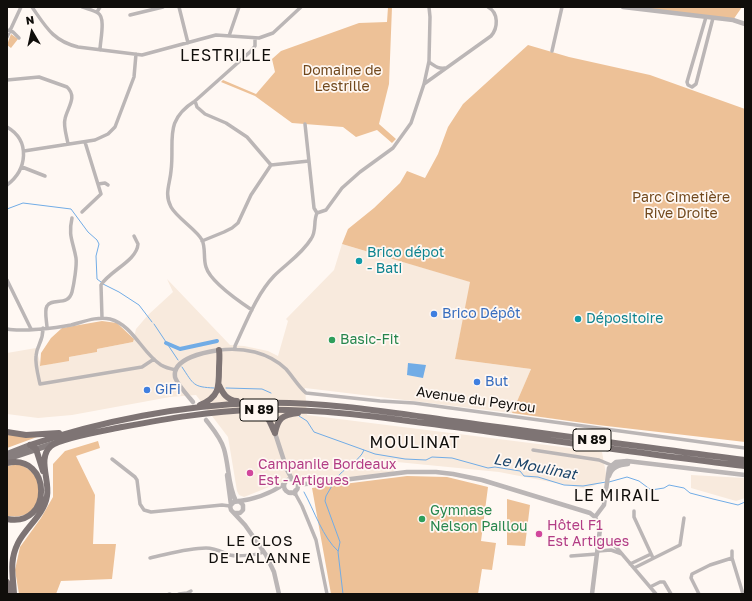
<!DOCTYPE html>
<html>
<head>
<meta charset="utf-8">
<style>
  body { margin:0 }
  #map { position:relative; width:752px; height:601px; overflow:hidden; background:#fff8f3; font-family:"Golos Text",sans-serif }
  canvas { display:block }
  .frame { position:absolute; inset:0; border:8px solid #100e0b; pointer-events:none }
  .north { position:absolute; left:12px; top:12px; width:40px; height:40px; -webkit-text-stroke:3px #fff8f3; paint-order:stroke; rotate:351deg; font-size:11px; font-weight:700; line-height:16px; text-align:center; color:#100e0b }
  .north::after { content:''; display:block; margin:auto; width:14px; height:18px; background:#100e0b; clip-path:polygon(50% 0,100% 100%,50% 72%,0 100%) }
</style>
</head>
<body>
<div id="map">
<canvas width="752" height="601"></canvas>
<div class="frame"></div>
<div class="north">N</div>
</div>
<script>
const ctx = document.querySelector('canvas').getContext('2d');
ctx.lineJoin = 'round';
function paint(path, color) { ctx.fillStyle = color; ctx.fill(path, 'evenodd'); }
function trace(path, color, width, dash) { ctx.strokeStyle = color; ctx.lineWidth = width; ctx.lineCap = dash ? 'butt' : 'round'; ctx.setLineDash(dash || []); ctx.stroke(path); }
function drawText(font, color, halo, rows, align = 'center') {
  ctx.font = font + ' "Golos Text",sans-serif'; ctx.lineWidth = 3.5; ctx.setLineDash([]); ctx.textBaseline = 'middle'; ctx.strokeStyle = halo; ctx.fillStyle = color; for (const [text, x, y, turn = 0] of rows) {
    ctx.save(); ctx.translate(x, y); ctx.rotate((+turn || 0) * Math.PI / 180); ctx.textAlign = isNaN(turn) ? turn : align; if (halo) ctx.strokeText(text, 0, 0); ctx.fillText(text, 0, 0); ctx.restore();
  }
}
paint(new Path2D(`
  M342,244L471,282L455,359L531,369L512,413L305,388L307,415L602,452L607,479L587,489L499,472L397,462L393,474L337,481L336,476L279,483L244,497L239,495L237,491L228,437L196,395L170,397L72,415L38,418L7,414V353L36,348L41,366L69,360V357L97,352V349L133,342L136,329L148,315L173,292L167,279L230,345L244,346L268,351L278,356L288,321L286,319L334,270Z
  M691,475L745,478V498L736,501L691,488Z`), '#f8eadd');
paint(new Path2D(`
  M388,7H392L389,84L379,124L396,139L392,143L377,130L356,137L343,127L292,123L255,96L221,82L223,80L256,94L275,72L272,59L281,51L359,23L387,22Z
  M625,7H742L733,20Z
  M11,34L18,39L11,48L7,45Z
  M528,45L569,57L650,75L745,109V442L598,425L512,413L531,369L455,359L470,282L342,244L348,229L374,208L400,183L407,171L425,178L438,154L448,127L463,104Z
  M102,321L117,323L134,339L133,342L97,349V352L69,357V361L40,366L41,353L51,338L62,328Z
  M7,434L37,437L7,448Z
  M98,441L100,448L76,456L95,495L93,544H116L112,579L61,581L56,594H19L15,570L20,547L41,518L53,497V464L65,451Z
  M20,464C25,467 31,470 35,476C44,489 38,514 20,516C16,517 11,516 7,516V466Z
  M407,476L447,477L488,487L481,541L496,543L492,570L482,569L478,594H331L312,488Z
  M507,499L530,505L525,546L507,545Z`), '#edc197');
paint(new Path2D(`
  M408,363L426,365L423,378L407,375Z`), '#71ace6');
trace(new Path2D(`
  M7,209L23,203L71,209L88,232L97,240L99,244L96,256L97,279L101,282
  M103,284L119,292L139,305L152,322
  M154,324L178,360
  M182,367C194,385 193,387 214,388
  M226,388L262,389L271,393
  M299,416L307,421L314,432L364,450C360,461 343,468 336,479
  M364,450L375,454L405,459L426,460L432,457L452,458L488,468L495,467L520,471L524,476L538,477L564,485L583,486L606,482
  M609,482L627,477L639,481L651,490L664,488L669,485L684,488L690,493L713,499L738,505L745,502
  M333,484L326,496L325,501L340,542L338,552L343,594
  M304,492C314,510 323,538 338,551`), '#71ace6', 1);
trace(new Path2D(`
  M166,343L180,349L217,341`), '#71ace6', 4);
trace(new Path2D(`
  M32,7C46,27 53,41 78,47L142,55L216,35L259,38L273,33L301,7
  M82,7C87,9 93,10 98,13C106,18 100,41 100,50
  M179,7L188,43
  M97,12L100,7
  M130,15L163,7
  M706,17L687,82L688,85L692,87L696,84L713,18
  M7,30L13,32L19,38
  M229,36L239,7
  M7,37L21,7
  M552,51L562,7
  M429,62C435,66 438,69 445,68
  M7,80L39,77L67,87C78,97 67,108 65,119C63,126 67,137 68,144
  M424,84L491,36C498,28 499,13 488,7
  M195,101L197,107L205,114L226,123L247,137L271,165L309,161
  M305,124L314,208L317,213
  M7,127C31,141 27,170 7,185
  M24,151L95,140L108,134L115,127L134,77L136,54
  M22,167L45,176
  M98,184L105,183L108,185
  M82,212L101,194L85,142
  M202,241L224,232L232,228L238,223L251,195L271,165
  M7,280L31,329
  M252,310C240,302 210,281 206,267C203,258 206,248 202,240C197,230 177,218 171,207C164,194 170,184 171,171C175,141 163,121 195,101L251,51L255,46V38
  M102,318L101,285C109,271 137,261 138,244L134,236
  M43,328C43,343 37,344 36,356C35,364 38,375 40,384L142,367L154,359
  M47,328C47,322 44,311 47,306C52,297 68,307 72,292C74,284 77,265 76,258C73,241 68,236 72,218
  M7,329C21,332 56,328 71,325C83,322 97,316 110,319C133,325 142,353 161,365C166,368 171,369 176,370
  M235,349V346C246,323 256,295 274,276C286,264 302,254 311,239C317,231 313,221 317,213L326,210L342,188L360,172L393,148L411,123L424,84L429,61L430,17L429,7
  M219,350C243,347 268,352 286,369C293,377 298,386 306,393L380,401L414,403L745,448
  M533,450L599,460L611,465V468
  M112,459L135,477L137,480L140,504L144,510L151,512L222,505L230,506
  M295,490L296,495L302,506L316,540L327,594
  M291,492L296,495
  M634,511V517L653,558
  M599,541L611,544L616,547L656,594
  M598,551L611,550L622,554
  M732,551V558L743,594
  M571,556L597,554
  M150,558C169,554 187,548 206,548C215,548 222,552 230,555C237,557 257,555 264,552
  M630,564L651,554
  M634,568L680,545L684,518
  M650,587L660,582H664L671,594
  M169,594H170
  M179,594L187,593L191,591
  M699,594L691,578L692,574L710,565L732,558`), '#bbb6b6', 3.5);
trace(new Path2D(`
  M623,7L733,20L745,24
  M193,402C188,396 177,384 175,377C172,358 206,352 219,350
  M206,420C213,429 221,438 224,449C229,466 228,486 236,501
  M275,433L287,470L292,479
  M227,475L231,505
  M609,476C612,467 619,465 628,464
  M284 486a7 7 0 1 1 14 0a7 7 0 1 1-14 0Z
  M297,482L305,484L319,483L407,472H436L453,474L482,480L590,513L595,517L600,529L592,594
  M235,513H240L243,510V505L239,501
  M595,517L604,505L609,468L616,462L627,461L745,475
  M279,594L274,572L266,555L245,525L231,510L230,506L234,502C251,500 270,494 284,484`), '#bbb6b6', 4.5);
trace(new Path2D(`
  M7,454L30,445
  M7,459L55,443`), '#877e7e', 6);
trace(new Path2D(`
  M219,385C223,394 227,400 237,401
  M200,405C219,397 219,388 219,369C219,363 220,356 219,350
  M255,413C270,414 269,422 275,433
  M7,432L26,435L59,433
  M275,433C278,418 282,415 298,413
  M30,445C101,421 183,405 258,403C323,401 389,412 453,421C550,434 648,448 745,460
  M30,445L36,449L43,471
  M7,463C52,453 53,528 7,519
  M7,582L10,594
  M14,594C13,575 9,561 18,543C26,527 44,515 47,496C50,480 37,458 51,446C60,438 108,430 122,427C166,419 210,411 255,410C324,408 393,419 462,428C556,441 650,455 745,466`), '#7e7474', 6);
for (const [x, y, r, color] of [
  [359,261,4,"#0f9aa8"],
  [434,314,4,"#3f7fe0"],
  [578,319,4,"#0f9aa8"],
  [332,340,4,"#2e9e5b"],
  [477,382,4,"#3f7fe0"],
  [147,390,4,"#3f7fe0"],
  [250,473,4,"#d1479c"],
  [422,519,4,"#2e9e5b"],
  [539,534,4,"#d1479c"]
]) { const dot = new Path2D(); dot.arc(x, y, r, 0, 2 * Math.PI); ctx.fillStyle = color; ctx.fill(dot); trace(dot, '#fff8f3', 1.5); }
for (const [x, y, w] of [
  [259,410,38],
  [592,440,38]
]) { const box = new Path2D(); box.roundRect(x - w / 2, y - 11, w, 22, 3); ctx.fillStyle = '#fff8f3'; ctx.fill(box); trace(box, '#100e0b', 1); }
drawText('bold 13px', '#100e0b', null, [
  ["N 89",259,410],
  ["N 89",592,440]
]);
drawText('14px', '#71481c', '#fff8f3', [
  ["Domaine de",342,71],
  ["Lestrille",342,87],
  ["Parc Cimetière",681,198],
  ["Rive Droite",681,214]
]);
drawText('14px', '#0d838f', '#fff8f3', [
  ["Brico dépot",367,253],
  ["- Bati",367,269],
  ["Dépositoire",586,319]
], 'left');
drawText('14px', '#366cbe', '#fff8f3', [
  ["Brico Dépôt",442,314],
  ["But",485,382],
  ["GiFi",155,390]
], 'left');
drawText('14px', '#27864d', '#fff8f3', [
  ["Basic-Fit",340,340],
  ["Gymnase",430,511],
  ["Nelson Paillou",430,527]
], 'left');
drawText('14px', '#100e0b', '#fff8f3', [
  ["Avenue du Peyrou",476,400,8]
]);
drawText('14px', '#b23c85', '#fff8f3', [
  ["Campanile Bordeaux",258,465],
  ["Est - Artigues",258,481],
  ["Hôtel F1",547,526],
  ["Est Artigues",547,542]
], 'left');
drawText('italic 15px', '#1a446a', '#fff8f3', [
  ["Le Moulinat",535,467,11]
]);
ctx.letterSpacing = '1px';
drawText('15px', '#100e0b', '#fff8f3', [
  ["LE CLOS",260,541],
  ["DE LALANNE",260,558]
]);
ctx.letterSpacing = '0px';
ctx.letterSpacing = '1px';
drawText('16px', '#100e0b', '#fff8f3', [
  ["LESTRILLE",226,56],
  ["MOULINAT",415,443],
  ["LE MIRAIL",617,496]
]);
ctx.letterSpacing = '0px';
</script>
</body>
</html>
